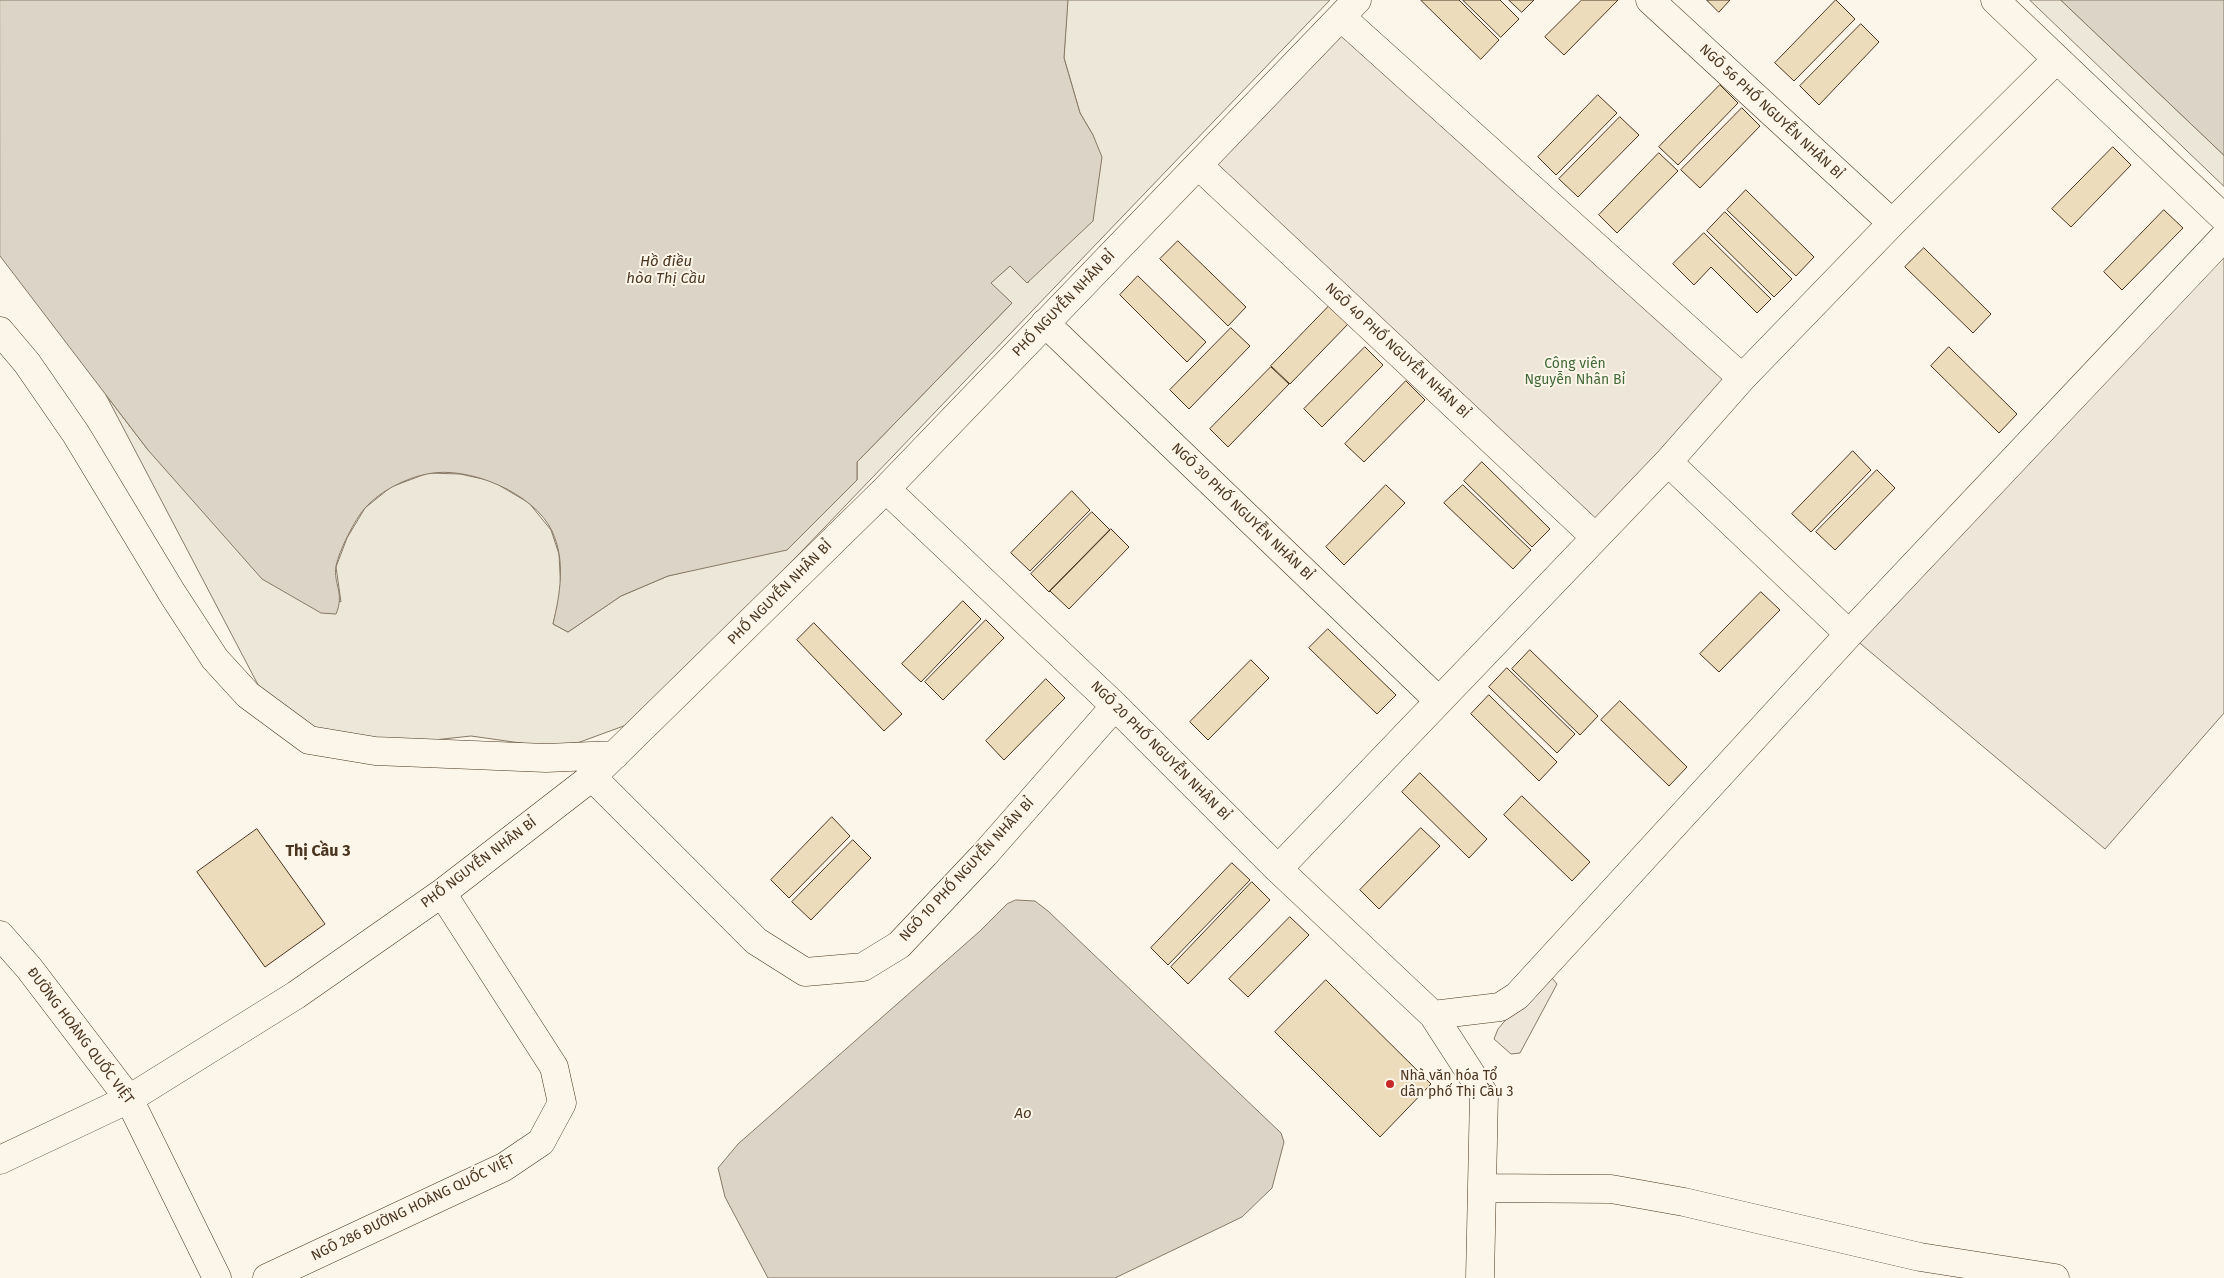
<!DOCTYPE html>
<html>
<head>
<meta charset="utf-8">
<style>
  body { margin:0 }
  canvas { display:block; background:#fbf6e9 }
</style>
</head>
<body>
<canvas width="2224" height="1278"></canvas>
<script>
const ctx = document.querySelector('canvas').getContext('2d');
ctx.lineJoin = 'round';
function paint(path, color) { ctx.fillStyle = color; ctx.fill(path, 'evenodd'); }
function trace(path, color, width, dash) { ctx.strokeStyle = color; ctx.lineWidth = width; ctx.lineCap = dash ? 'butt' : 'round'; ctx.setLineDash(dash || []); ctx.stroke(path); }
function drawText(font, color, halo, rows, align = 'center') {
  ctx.font = font + ' "Fira Sans",sans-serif'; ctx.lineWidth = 4; ctx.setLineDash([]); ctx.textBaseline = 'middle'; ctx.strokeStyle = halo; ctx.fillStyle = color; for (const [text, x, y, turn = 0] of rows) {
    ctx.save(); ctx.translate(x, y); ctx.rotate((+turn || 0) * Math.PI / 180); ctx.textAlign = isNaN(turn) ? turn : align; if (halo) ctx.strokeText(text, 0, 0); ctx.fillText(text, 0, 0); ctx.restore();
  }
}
const green = new Path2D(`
  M1341,17L1742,378L1595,537L1198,165Z
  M2224,237V713L2105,849L1849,634Z
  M1552,978L1557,984L1520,1053L1511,1054L1494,1039L1498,1029L1534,986Z`);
paint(green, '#ede6d9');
trace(green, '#887966', 1);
const parking = new Path2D(`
  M1068,0H1330L640,720L580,742L549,747L471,736L378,746L310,737L266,700L106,395L148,450L341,602L336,567L347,538L365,508L391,487L428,473L460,474L492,481L529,503L551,530L559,554L561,592L553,624L568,632L621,596L668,576L713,565L857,480V462L1012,303L990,283L1010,266L1028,283L1093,135L1080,113L1064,58Z
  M2030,0H2061L2224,155V186Z`);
paint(parking, '#ede7d9');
trace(parking, '#887966', 1);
const water = new Path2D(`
  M0,0H1068L1064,58L1080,113L1093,135L1102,157L1093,221L1027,283L1010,266L991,283L1012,303L857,462V480L787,550L668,576L621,596L568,632L553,624C560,594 566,561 552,531C534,493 468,465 427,474C406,478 380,491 365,508C355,519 339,551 336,566C333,584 345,593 336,614L321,613L262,579L148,450L0,256Z
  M2061,0H2224V155Z
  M1016,900L1035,901L1048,911L1281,1133L1284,1142L1272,1188L1242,1217L1115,1278H768L725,1197L718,1168L738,1144L980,931L1007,904Z`);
paint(water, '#dcd4c6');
trace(water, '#887966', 1);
const building = new Path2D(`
  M1421,0H1459L1499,40L1481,59Z
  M1463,0H1500L1519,19L1501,37Z
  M1509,0H1534L1522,12Z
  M1582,0H1618L1564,55L1545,37Z
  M1707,0H1730L1719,12Z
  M1836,0L1855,19L1794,81L1775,63Z
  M1861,24L1879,42L1819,105L1800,86Z
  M1720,85L1738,103L1678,165L1659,147Z
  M1598,95L1617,113L1556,175L1538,157Z
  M1742,108L1760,126L1700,188L1681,170Z
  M1620,117L1639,135L1578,197L1559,179Z
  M2113,147L2131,165L2071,227L2052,209Z
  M1659,153L1678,171L1617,233L1599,215Z
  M1746,190L1814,257L1796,276L1727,210Z
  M2164,210L2183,228L2122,290L2104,272Z
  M1725,212L1792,279L1774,297L1707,231Z
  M1704,233L1771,299L1757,313L1711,267L1694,285L1673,264Z
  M1178,241L1246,307L1228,326L1160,259Z
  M1924,248L1991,314L1973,333L1905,267Z
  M1138,276L1206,342L1187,362L1120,295Z
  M1332,303L1350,322L1290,384L1271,366Z
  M1231,328L1250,346L1189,409L1170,390Z
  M1365,347L1383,365L1322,427L1304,409Z
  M1949,347L2017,414L1999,433L1931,366Z
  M1271,367L1289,384L1228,447L1210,429Z
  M1406,381L1425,400L1364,462L1345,444Z
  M1853,451L1871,470L1811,532L1792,514Z
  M1482,462L1550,529L1532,547L1464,481Z
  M1877,470L1895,488L1835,550L1816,532Z
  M1386,485L1405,503L1344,565L1326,547Z
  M1463,485L1531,550L1513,569L1444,503Z
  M1072,491L1090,510L1030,571L1011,553Z
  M1092,512L1110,530L1049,592L1031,574Z
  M1111,529L1129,547L1069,609L1050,591Z
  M1761,592L1780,610L1719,672L1700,654Z
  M963,601L981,619L921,682L902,664Z
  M986,620L1004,638L943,700L925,682Z
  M814,623L902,714L884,731L797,640Z
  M1328,629L1396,695L1377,714L1309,648Z
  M1530,650L1598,716L1580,735L1512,669Z
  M1251,660L1269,678L1208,740L1190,722Z
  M1507,668L1575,734L1557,753L1489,687Z
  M1046,679L1065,698L1004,760L986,741Z
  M1489,695L1557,762L1539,781L1471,714Z
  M1620,701L1687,767L1669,786L1601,720Z
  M1420,773L1487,839L1469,858L1402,792Z
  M1522,796L1590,862L1572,881L1504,815Z
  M832,817L850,836L789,898L771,880Z
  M1421,828L1440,846L1379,909L1360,890Z
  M257,829L325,924L265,967L197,872Z
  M853,840L871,858L811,920L792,902Z
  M1232,863L1250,880L1168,965L1151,948Z
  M1252,882L1270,900L1188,984L1171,967Z
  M1290,917L1309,935L1248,997L1229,979Z
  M1326,980L1431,1084L1380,1137L1275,1032Z`);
paint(building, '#ecdcbc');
trace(building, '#4a3520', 1);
const minor = new Path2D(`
  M1650,0L1892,223
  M1995,0L2224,218
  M1341,17L1742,378
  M1198,165L1595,537
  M1045,323L1439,701
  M0,331L27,363L76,434L172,593L215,659L248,695L309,740L375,751L546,758L615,755
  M1668,462L1849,634
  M886,489L1115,706L1278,869L1433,1015L1484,1094L1480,1278
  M592,777L756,941L805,972L863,967L899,945L985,854L1115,706
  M1278,869L1668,462L1742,378L1892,223L2057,59
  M1433,1015L1500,1007L1517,996L1849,634L2224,237
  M0,1160L129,1099L296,995L442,893L592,777L886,489L1357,0
  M1482,1188L1611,1189L1684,1202L1920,1257L2055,1278
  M267,1278L504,1167L541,1142L562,1103L554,1067L442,893`);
const secondary = new Path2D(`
  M0,935L29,968L129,1099L217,1278`);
trace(minor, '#4a3520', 29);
trace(secondary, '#4a3520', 29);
trace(minor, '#fbf6e9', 28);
trace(secondary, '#fbf6e9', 28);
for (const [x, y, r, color] of [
  [1390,1084,5,"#c62828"]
]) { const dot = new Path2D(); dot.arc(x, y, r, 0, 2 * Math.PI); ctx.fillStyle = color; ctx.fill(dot); trace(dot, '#fbf6e9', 2); }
drawText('14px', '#4a3520', '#fbf6e9', [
  ["NGÕ 56 PHỐ NGUYỄN NHÂN BỈ",1771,112,43],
  ["PHỐ NGUYỄN NHÂN BỈ",1064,304,-46],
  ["NGÕ 40 PHỐ NGUYỄN NHÂN BỈ",1397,351,43],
  ["NGÕ 30 PHỐ NGUYỄN NHÂN BỈ",1242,512,44],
  ["PHỐ NGUYỄN NHÂN BỈ",780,593,-45],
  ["NGÕ 20 PHỐ NGUYỄN NHÂN BỈ",1160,751,45],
  ["PHỐ NGUYỄN NHÂN BỈ",479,863,-37],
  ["NGÕ 10 PHỐ NGUYỄN NHÂN BỈ",967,870,-47],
  ["ĐƯỜNG HOÀNG QUỐC VIỆT",80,1036,53],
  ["NGÕ 286 ĐƯỜNG HOÀNG QUỐC VIỆT",413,1208,-26]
]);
drawText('14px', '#436837', '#fbf6e9', [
  ["Công viên",1575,364],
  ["Nguyễn Nhân Bỉ",1575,380]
]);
drawText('14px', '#4a3520', '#fbf6e9', [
  ["Nhà văn hóa Tổ",1400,1076],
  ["dân phố Thị Cầu 3",1400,1092]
], 'left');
drawText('italic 15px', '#4a3520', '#fbf6e9', [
  ["Hồ điều",666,262],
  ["hòa Thị Cầu",666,279],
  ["Ao",1023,1114]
]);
drawText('bold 16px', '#4a3520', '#fbf6e9', [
  ["Thị Cầu 3",318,852]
]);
</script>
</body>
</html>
